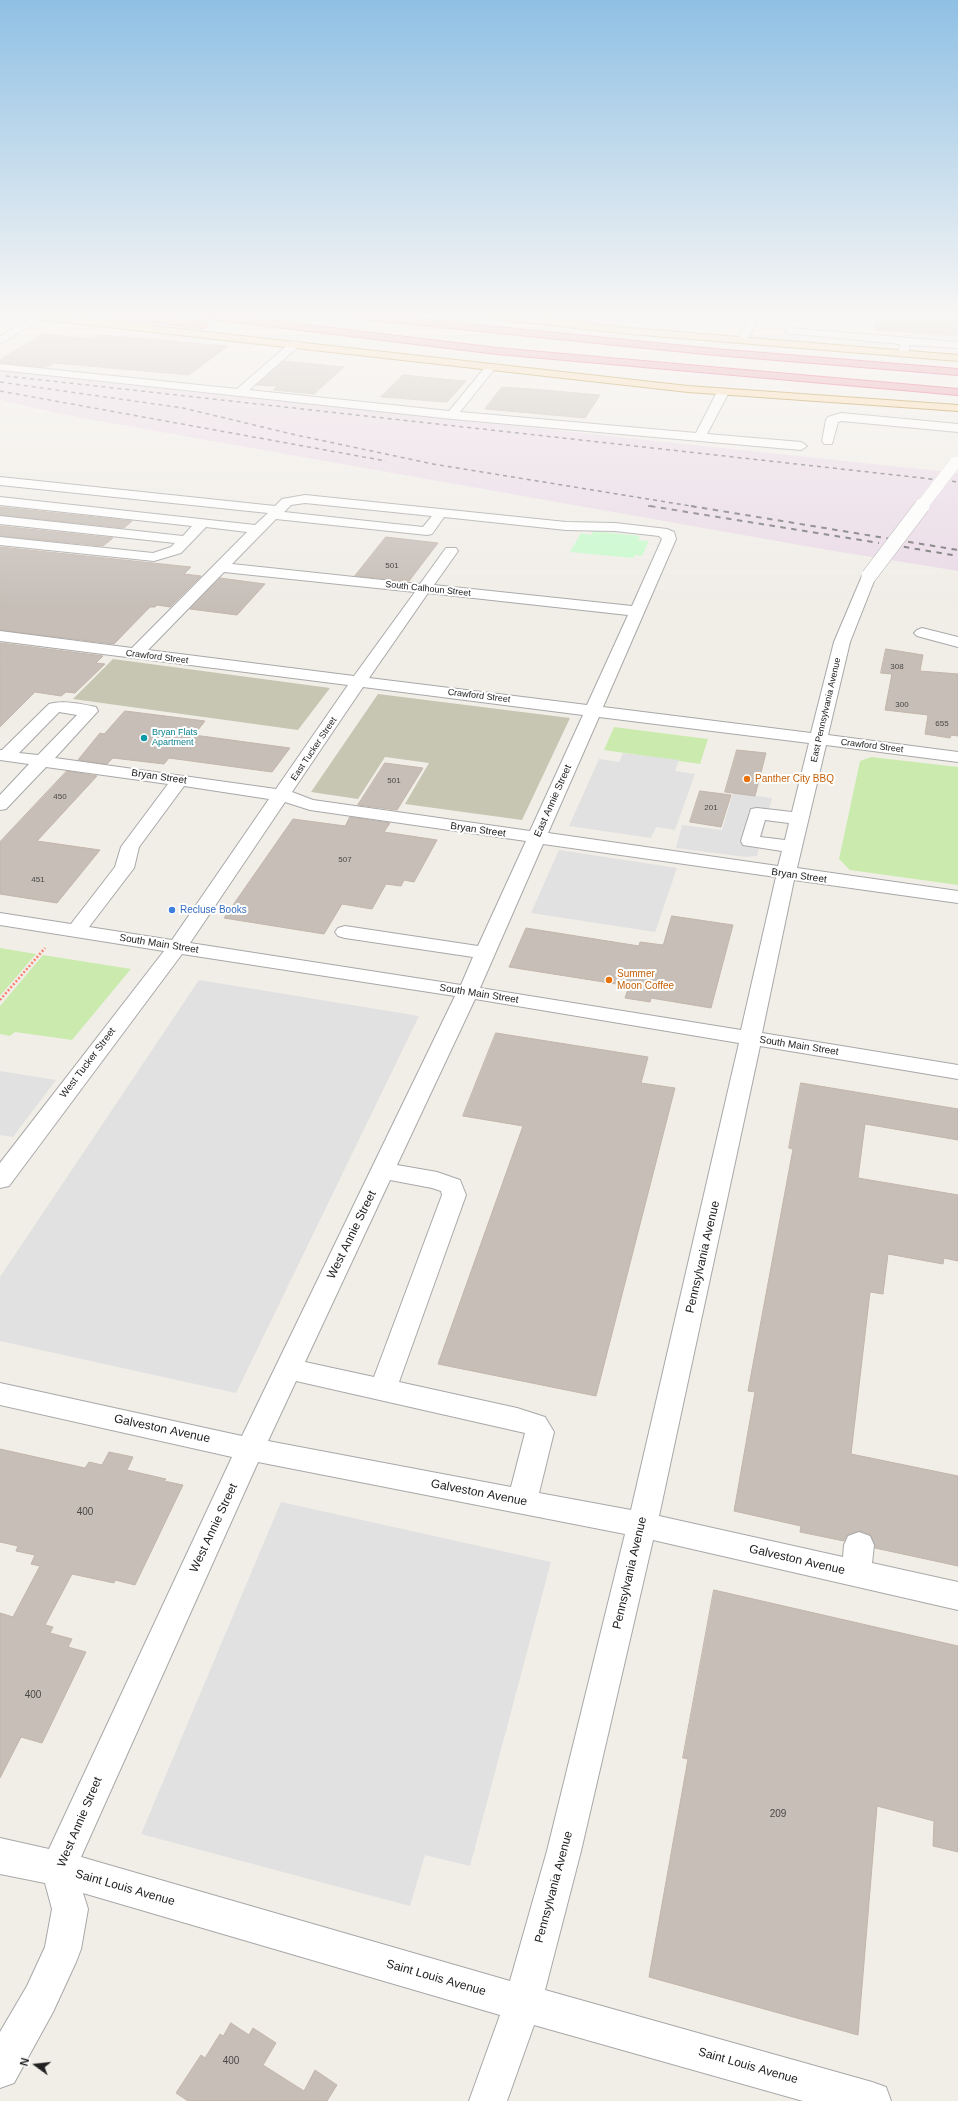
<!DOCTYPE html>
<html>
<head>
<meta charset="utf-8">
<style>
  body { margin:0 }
  #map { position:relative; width:958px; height:2101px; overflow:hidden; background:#f1eee8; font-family:Arial,sans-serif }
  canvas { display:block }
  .north { position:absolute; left:16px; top:2045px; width:40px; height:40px; -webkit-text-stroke:3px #fff; paint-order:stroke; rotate:285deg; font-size:11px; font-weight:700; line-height:16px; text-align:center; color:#212121 }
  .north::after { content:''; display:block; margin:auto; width:14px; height:18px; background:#212121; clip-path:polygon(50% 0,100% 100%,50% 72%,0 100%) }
</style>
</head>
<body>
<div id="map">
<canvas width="958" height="2101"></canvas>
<div class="north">N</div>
</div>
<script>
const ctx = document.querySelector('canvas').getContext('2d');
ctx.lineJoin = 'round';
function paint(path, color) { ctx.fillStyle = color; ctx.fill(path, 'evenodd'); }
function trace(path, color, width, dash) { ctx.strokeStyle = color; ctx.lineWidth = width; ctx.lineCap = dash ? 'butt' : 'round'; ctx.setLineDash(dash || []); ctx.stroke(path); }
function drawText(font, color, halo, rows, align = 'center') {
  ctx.font = font + ' Arial,sans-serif'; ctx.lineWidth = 4; ctx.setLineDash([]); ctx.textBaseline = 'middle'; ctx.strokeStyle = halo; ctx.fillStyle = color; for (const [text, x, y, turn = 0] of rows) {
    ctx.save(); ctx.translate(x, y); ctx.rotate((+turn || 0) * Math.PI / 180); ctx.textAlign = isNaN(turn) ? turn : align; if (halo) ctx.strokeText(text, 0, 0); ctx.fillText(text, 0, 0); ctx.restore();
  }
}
paint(new Path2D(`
  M0,370L72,379L958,473V571L822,549L60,414L0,400Z`), '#eadae7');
paint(new Path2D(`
  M113,659L330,688L298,730L73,699Z
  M378,694L570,718L522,820L405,804L429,763L385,757L358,799L311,792Z`), '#c6c6b3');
paint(new Path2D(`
  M614,727L708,739L700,764L604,750Z
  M871,757L958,767V885L850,870L839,859L860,761Z
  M0,948L36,954L0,996Z
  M43,955L131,969L72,1040L15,1032L10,1036L0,1034V1006Z`), '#cbebae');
paint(new Path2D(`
  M593,531L640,536L638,540L649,541L642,556L635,555L633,558L570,552L581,533L591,535Z`), '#c6facb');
paint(new Path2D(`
  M623,753L679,760L675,771L695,774L675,830L656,827L651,838L569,826L599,759L619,762Z
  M733,793L772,798L757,856L746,857L676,848L682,825L722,830Z
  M559,850L677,868L655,932L531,913Z
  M199,980L419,1016L236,1393L0,1341V1277Z
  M0,1071L56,1080L13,1137L0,1135Z
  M281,1502L551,1562L470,1866L425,1855L410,1906L141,1834Z`), '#e1e1e1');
const building = new Path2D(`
  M876,313H958V336L875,330Z
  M43,334L95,339L101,335L228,346L189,375L54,363L47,367L0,363V360Z
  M284,361L344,367L314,394L273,390L278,386L257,385Z
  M403,375L443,379L466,381L447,402L381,397Z
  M502,387L532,389L600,395L585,418L485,409Z
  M0,507L132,521L124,528L0,515Z
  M0,526L113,538L103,546L0,536Z
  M386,537L438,543L409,581L355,576Z
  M0,547L191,567L184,574L201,576L170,607L157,605L155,607H150L114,644L0,630Z
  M220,578L265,584L237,615L190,609Z
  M0,643L103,656L96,663L105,664L75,693L66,692L61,696L35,692L0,727Z
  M886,649L923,655L920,671L958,674V736L951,735L950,738L925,734L928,715L885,710L892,674L881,673Z
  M125,711L205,721L194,735L290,748L272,772L169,758L164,764L113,758L107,764L78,760L100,733L104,734Z
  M737,750L766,753L755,796L725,792Z
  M385,763L423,768L397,810L358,805Z
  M67,771L97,776L37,841L100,850L57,903L0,894V842Z
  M700,791L731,795L721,827L690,822Z
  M350,817L390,823L384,832L437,840L414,882L404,880L401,886L386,884L372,909L342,904L324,934L224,918L293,819L345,826Z
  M672,916L733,925L711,1008L651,998L650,1002L625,998L629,986L509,967L526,928L639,946L640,942L663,945Z
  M496,1033L648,1057L641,1083L675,1088L596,1396L438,1364L523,1126L463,1116Z
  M801,1083L958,1109V1140L865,1124L858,1178L958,1195V1261L944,1258L943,1264L888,1254L883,1294L870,1292L851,1454L958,1476V1566L875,1548L871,1535L860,1531L847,1535L844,1541L800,1532L801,1526L734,1511L755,1392L748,1391L793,1149L789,1148Z
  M0,1449L85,1468L89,1462L102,1465L109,1452L133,1457L127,1470L166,1479L164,1481L183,1485L135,1585L115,1580L114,1583L72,1574L45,1625L53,1627L50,1633L72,1639L68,1647L86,1652L42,1743L21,1737L0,1778V1613L13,1617L40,1566L31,1564L35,1555L16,1551L18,1546L0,1542Z
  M714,1590L958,1646V1852L933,1846L934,1821L877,1806L858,2035L649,1977L688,1759L683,1758Z
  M231,2023L249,2035L253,2028L276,2043L263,2065L304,2091L315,2070L337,2085L327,2101H188L176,2093L201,2055L205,2058L220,2034L223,2036Z`);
paint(building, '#c6beb7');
trace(building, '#c3b5aa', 1);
const minor = new Path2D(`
  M40,313L45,316L44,318L0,344V336Z
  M529,313H539L532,322L528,323L523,320Z
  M751,313H761L746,343H738L737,341Z
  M790,328L958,342V348L910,345L908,354L903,357L898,354L900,344L786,333L785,331Z
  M295,341L299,342L300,344L299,346L249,390L449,411L487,365L491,364L496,367L460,412L696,433L717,392L723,389L729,392L707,434L801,442L807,446L801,450L452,419L0,370V364L237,389L291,342Z
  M841,413L958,424V432L842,421L838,422L832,444H824L822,441L826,420L828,417Z
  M0,477L275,506L282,499L305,495L566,522L615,523L667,529L674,532L676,539L603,707L811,733L834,642L862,576L864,573H874L876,576L850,642L828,735L958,752V762L826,745L797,868L958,891V903L794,880L762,1033L958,1065V1079L760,1046L659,1516L843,1557L844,1545L848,1536L859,1532L870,1536L874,1545L872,1563L958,1582V1610L653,1540L581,1851L545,1990L872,2082L886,2087L891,2101H803L534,2025L507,2101H469L500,2015L83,1893L88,1909L81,1949L76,1962L53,2012L14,2083L0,2088V2032L27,1986L45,1947L52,1909L45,1883L0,1874V1838L49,1849L232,1457L0,1405V1383L242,1436L455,996L182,954L9,1186L0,1188V1163L164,951L0,925V913L71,924L115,867L121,847L168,784L46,767L6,809L0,810V795L29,764L0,760V750H2L49,704C63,700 82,704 96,707L98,711L55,758L276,789L348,685L0,641V631L132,648L247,532L206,527L181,553L154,561L0,545V537L153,553L171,547L175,543L0,524V516L183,536L192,526L0,505V497L255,525L268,513L0,485ZM305,503L432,516L423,527L284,512L291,505ZM444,517L566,530L615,531L659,536L662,539L632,606L434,585L458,551L456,548H446L420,584L232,564L276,519L427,535L432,534ZM224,572L415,592L354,676L148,650ZM428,593L628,615L587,705L369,678ZM363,687L583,715L530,831L313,800L292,792ZM59,712L77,715L38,755L19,753ZM599,717L809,743L792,812L757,808L751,809L741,841L743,845L782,851L778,866L548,833ZM184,786L269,799L172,940L89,927L134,868L139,847ZM285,802L310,810L526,841L478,946L345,926L338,928L335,932L338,936L345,938L473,957L461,985L190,943ZM765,820L789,823L785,840L760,837ZM543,844L776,877L741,1030L480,988ZM475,999L739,1043L631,1510L539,1493L554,1432L545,1417L517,1408L399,1382L466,1195L460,1180L437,1172L397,1165ZM390,1180L432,1188L441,1191L442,1195L374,1377L305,1362ZM296,1381L525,1433L511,1487L268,1441ZM258,1462L625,1534L547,1851L510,1981L81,1857Z
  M922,628L958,637V647L917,636L914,633L917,630Z`);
const major = new Path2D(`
  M4,313H37L688,386L958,405V411L688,392L9,316Z
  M463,313H496L630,328L958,355V361L630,334L468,316Z`);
const highway = new Path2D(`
  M89,313H122L203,322L208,325L203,328L94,316Z
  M180,313H210L497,348L958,389V395L497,354L185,316Z
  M325,313H360L715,349L958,369V375L715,355L330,316Z`);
trace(minor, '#a8a8a8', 2);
trace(major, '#9e6d00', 2);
trace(highway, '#dc2862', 2);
trace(new Path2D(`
  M0,1000L45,948`), '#fa8170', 2.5, [2, 2]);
paint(minor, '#fff');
paint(major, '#fcd7a2');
paint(highway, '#e8909f');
trace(new Path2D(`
  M6,376L958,482
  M0,382L183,408L296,435L433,464L697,507
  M0,391L386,461
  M648,506L656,507`), '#6f6f6f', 1.5, [4, 4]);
trace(new Path2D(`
  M650,506L879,543
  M691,506L958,550
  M893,545L958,556`), '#6f6f6f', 2, [5.5, 5.5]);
const minorBridgeFar1 = new Path2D(`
  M921,507L955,463`);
const minorBridge = new Path2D(`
  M869,576L922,506`);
trace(minorBridgeFar1, '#a8a8a8', 12, []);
trace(minorBridge, '#a8a8a8', 16, []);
trace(minorBridgeFar1, '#fff', 12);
trace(minorBridge, '#fff', 15);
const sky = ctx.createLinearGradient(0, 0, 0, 607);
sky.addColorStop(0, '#8fc0e4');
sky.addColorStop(0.52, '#f9f7f5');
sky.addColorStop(1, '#f9f7f500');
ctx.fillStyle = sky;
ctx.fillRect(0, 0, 958, 607);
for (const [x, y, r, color] of [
  [144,738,4,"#0f9aa8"],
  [747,779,4,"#e8710a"],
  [172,910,4,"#3f7fe0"],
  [609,980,4,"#e8710a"]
]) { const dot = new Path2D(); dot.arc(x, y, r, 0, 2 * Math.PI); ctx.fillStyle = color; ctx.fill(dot); trace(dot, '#fff', 1.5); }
drawText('8px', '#4a4846', null, [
  ["501",392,566],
  ["308",897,667],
  ["300",902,705],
  ["655",942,724],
  ["501",394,781],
  ["450",60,797],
  ["201",711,808],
  ["507",345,860],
  ["451",38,880]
]);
drawText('9px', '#212121', '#fff', [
  ["South Calhoun Street",428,589,6],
  ["Crawford Street",157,657,7],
  ["Crawford Street",479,696,7],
  ["East Pennsylvania Avenue",826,710,-77],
  ["Crawford Street",872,746,7],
  ["East Tucker Street",314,749,-56]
]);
drawText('9px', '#0d838f', '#fff', [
  ["Bryan Flats",152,733],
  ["Apartment",152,743]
], 'left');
drawText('10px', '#212121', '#fff', [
  ["Bryan Street",159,777,8],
  ["East Annie Street",553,801,-66],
  ["Bryan Street",478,830,8],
  ["Bryan Street",799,876,8],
  ["South Main Street",159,944,9],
  ["South Main Street",479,994,9],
  ["South Main Street",799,1046,9],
  ["West Tucker Street",88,1063,-53]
]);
drawText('10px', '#c56008', '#fff', [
  ["Panther City BBQ",755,779],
  ["Summer",617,974],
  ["Moon Coffee",617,986]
], 'left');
drawText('10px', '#366cbe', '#fff', [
  ["Recluse Books",180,910]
], 'left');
drawText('10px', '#4a4846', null, [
  ["400",85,1512],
  ["400",33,1695],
  ["209",778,1814],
  ["400",231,2061]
]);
drawText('12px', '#212121', '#fff', [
  ["West Annie Street",352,1235,-64],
  ["Pennsylvania Avenue",703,1257,-77],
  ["Galveston Avenue",162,1429,12],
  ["Galveston Avenue",479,1493,11],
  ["West Annie Street",214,1528,-65],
  ["Galveston Avenue",797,1560,13],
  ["Pennsylvania Avenue",630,1573,-77],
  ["West Annie Street",80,1822,-67],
  ["Pennsylvania Avenue",554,1887,-75],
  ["Saint Louis Avenue",125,1888,16],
  ["Saint Louis Avenue",436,1978,16],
  ["Saint Louis Avenue",748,2066,16]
]);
</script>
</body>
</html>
